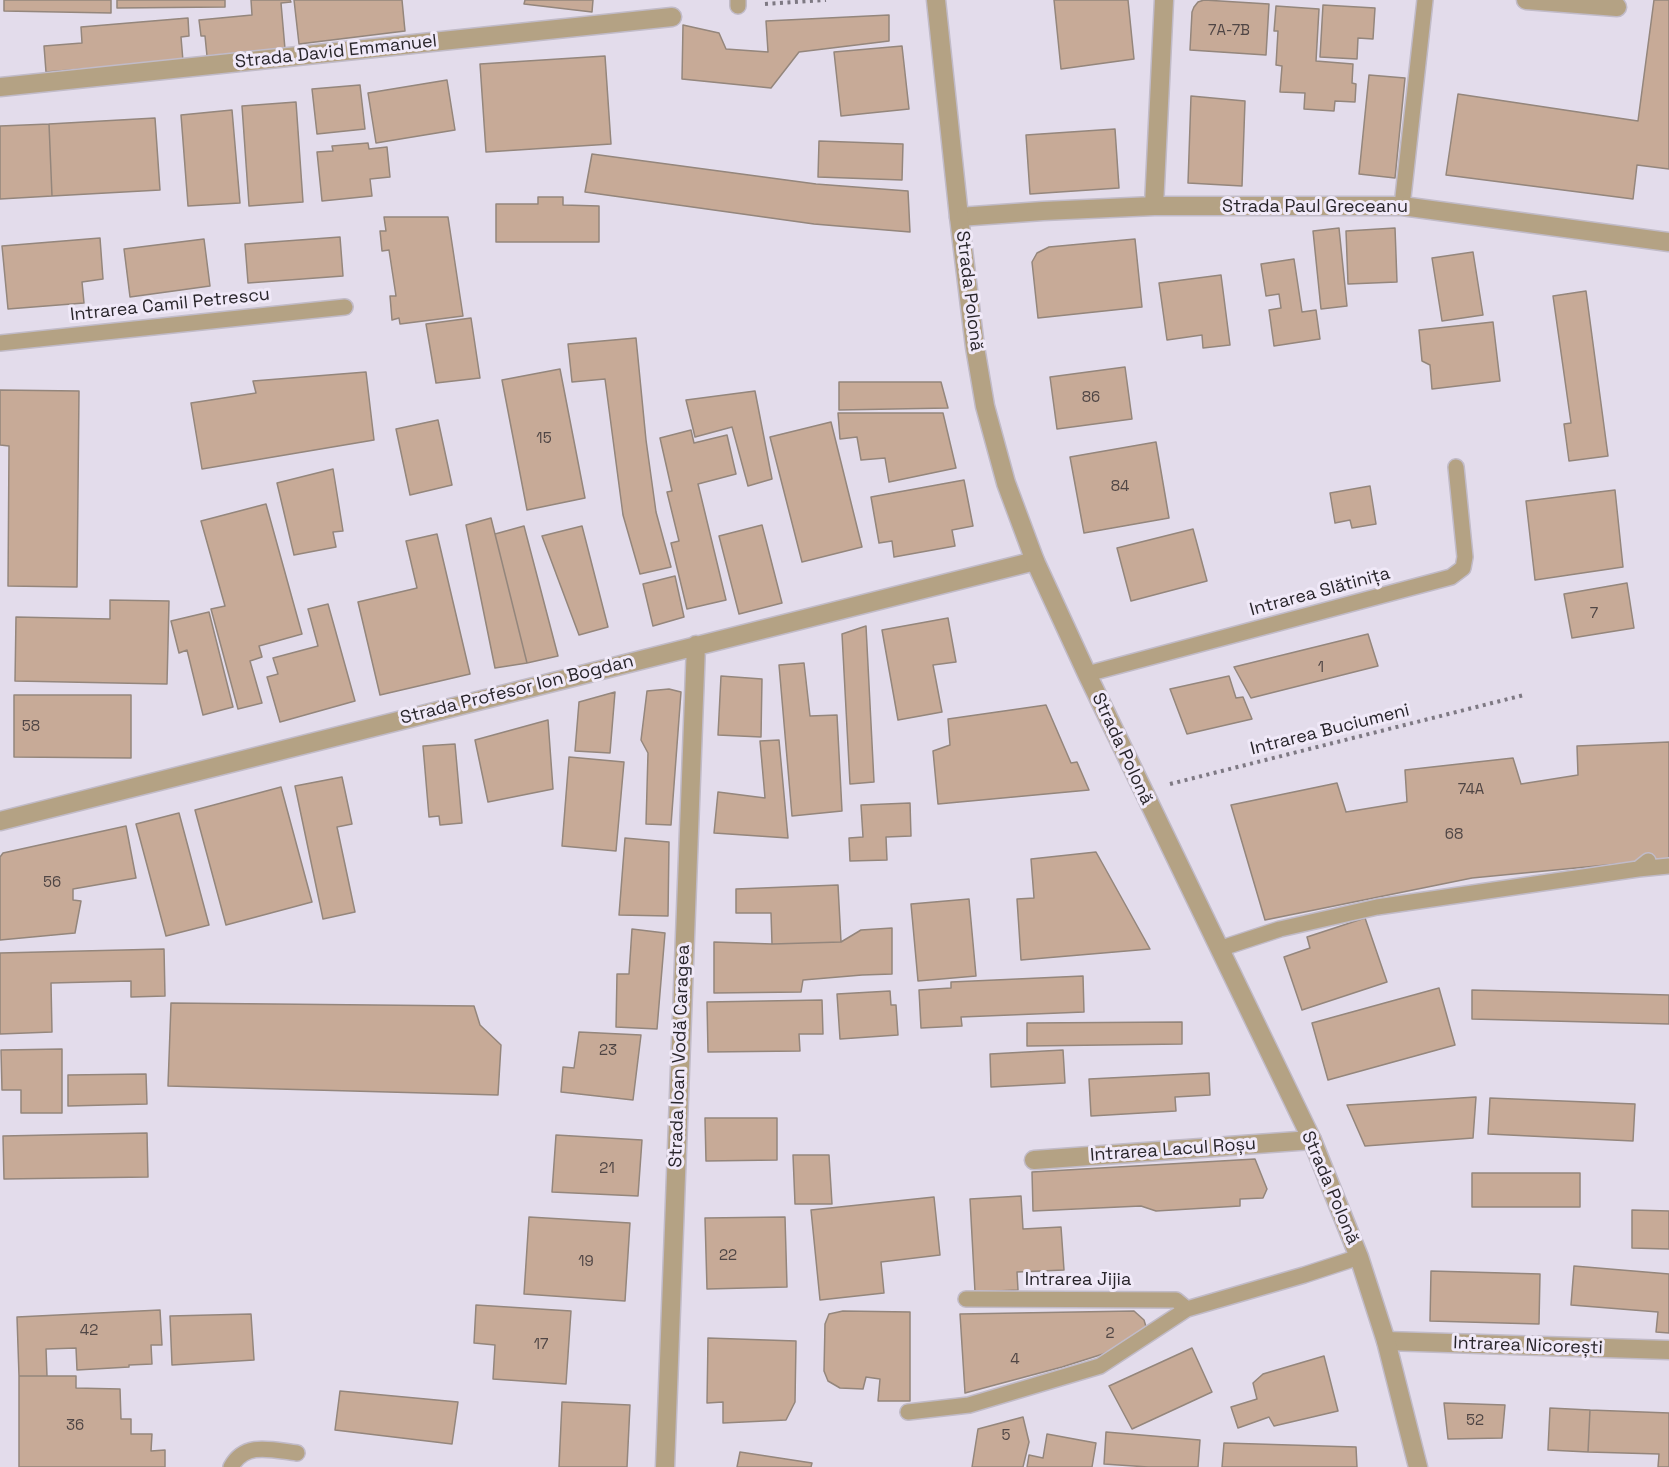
<!DOCTYPE html>
<html>
<head>
<meta charset="utf-8">
<style>
  body { margin:0 }
  canvas { display:block; background:#e3dceb }
</style>
</head>
<body>
<canvas width="1669" height="1467"></canvas>
<script>
const ctx = document.querySelector('canvas').getContext('2d');
ctx.lineJoin = 'round';
function paint(path, color) { ctx.fillStyle = color; ctx.fill(path, 'evenodd'); }
function trace(path, color, width, dash) { ctx.strokeStyle = color; ctx.lineWidth = width; ctx.lineCap = dash ? 'butt' : 'round'; ctx.setLineDash(dash || []); ctx.stroke(path); }
function drawText(font, color, halo, rows, align = 'center') {
  ctx.font = font + ' "Space Grotesk",sans-serif'; ctx.lineWidth = 6; ctx.setLineDash([]); ctx.textBaseline = 'middle'; ctx.strokeStyle = halo; ctx.fillStyle = color; for (const [text, x, y, turn = 0] of rows) {
    ctx.save(); ctx.translate(x, y); ctx.rotate((+turn || 0) * Math.PI / 180); ctx.textAlign = isNaN(turn) ? turn : align; if (halo) ctx.strokeText(text, 0, 0); ctx.fillText(text, 0, 0); ctx.restore();
  }
}
const building = new Path2D(`
  M4,0H111V13L4,11Z
  M117,0H225V7L117,8Z
  M251,0H290L291,2L281,3L285,49L207,56L205,36H201L199,20L252,15Z
  M294,0H402L405,31L299,44Z
  M525,0H593L592,12L524,4Z
  M1054,0H1128L1134,59L1061,69Z
  M1204,0L1269,4L1266,55L1190,50L1192,12L1194,7L1198,2Z
  M1654,0H1669V169L1637,165L1633,199L1446,175L1458,94L1638,121Z
  M1323,5L1375,8L1373,39L1358,38L1357,59L1320,57Z
  M1276,6L1319,9L1316,61L1353,64L1352,83L1356,84L1355,102L1335,101L1334,111L1304,109L1305,93L1280,92L1282,66L1276,65L1278,31H1274Z
  M889,15V41L799,52L771,88L682,79L683,25L719,33L726,49L768,52L766,21Z
  M188,18L189,36L181,37L183,61L46,72L44,46L82,43L81,27Z
  M902,46L909,109L841,116L834,52Z
  M605,56L611,144L486,152L480,64Z
  M1369,75L1405,78L1395,178L1359,174Z
  M447,80L455,130L376,143L368,93Z
  M360,85L365,129L317,134L312,89Z
  M1191,96L1245,101L1242,186L1188,183Z
  M296,102L303,202L249,206L242,106Z
  M232,110L240,203L188,206L181,115Z
  M155,118L160,190L52,196L49,124Z
  M49,124L52,196L0,199V126Z
  M1115,129L1119,188L1030,194L1026,135Z
  M819,141L903,144L902,180L818,177Z
  M368,143L369,149L387,147L390,177L370,179L372,196L322,201L317,152L333,151L332,146Z
  M592,154L816,184L908,191L910,232L814,224L585,192Z
  M538,197H563V205L599,206V242H496V204H538Z
  M384,217H448L463,316L400,324L399,318L392,320L390,296H396L389,250L382,251L380,231H386Z
  M1339,228L1347,306L1321,309L1313,231Z
  M1395,228L1397,282L1348,284L1346,231Z
  M340,237L343,276L248,283L245,244Z
  M100,238L103,279L82,282L84,303L8,309L2,246Z
  M204,239L210,286L130,297L124,249Z
  M1135,239L1142,307L1038,318L1032,262L1037,253L1049,247Z
  M1473,252L1483,315L1442,321L1432,258Z
  M1294,259L1302,312L1316,310L1320,339L1274,346L1269,310L1281,308L1279,294L1266,296L1261,264Z
  M1221,275L1230,345L1203,348L1202,335L1167,340L1159,283Z
  M1586,291L1608,456L1569,461L1564,424L1571,423L1553,296Z
  M471,318L480,378L436,383L426,324Z
  M1493,322L1500,381L1432,389L1430,365L1422,361L1419,330Z
  M636,338L646,440L656,512L671,567L640,574L623,515L605,379L572,382L568,344Z
  M1125,367L1132,419L1057,429L1050,377Z
  M560,369L585,498L527,510L502,380Z
  M366,372L374,440L202,469L191,403L256,393L253,381Z
  M839,382H941L948,408L839,410Z
  M0,390L79,391L77,587L8,586L9,446L0,445Z
  M755,391L772,479L748,486L732,427L695,437L686,400Z
  M838,413H943L956,468L889,482L885,458L861,460L857,437L840,439Z
  M438,420L452,485L410,495L396,429Z
  M831,422L862,547L802,562L770,437Z
  M691,430L694,443L727,435L736,474L698,484L726,600L687,609L671,543L679,541L667,492L672,491L660,438Z
  M1156,442L1169,518L1084,533L1070,457Z
  M333,469L343,531L333,532L336,547L294,555L277,483Z
  M964,480L973,526L952,530L955,546L894,557L892,541L879,543L871,497Z
  M1370,486L1376,524L1352,528L1350,520L1335,523L1330,493Z
  M1615,490L1623,567L1535,580L1526,501Z
  M266,504L302,634L259,646L262,657L250,661L262,703L238,709L211,609L225,606L201,521Z
  M491,518L527,663L495,668L466,525Z
  M762,525L782,603L739,614L719,536Z
  M524,526L558,656L527,663L495,534Z
  M582,526L608,627L579,635L542,536Z
  M1193,529L1207,581L1131,601L1117,548Z
  M437,534L470,674L380,695L358,602L417,588L406,541Z
  M675,576L684,617L653,626L643,584Z
  M1627,583L1634,628L1572,638L1564,594Z
  M110,600L169,601L167,684L15,681L16,617L110,619Z
  M328,604L355,701L280,722L267,677L278,674L273,658L318,646L308,609Z
  M209,612L233,707L203,715L187,650L179,653L171,621Z
  M948,618L956,662L933,665L942,712L898,720L882,630Z
  M866,626L874,782L850,784L842,634Z
  M1368,634L1378,666L1251,698L1234,667Z
  M804,663L810,716L837,715L842,811L792,816L779,665Z
  M721,676L762,679L761,737L718,735Z
  M1229,676L1236,698L1243,697L1252,719L1187,734L1170,689Z
  M669,689L681,692L671,825L646,824L648,753L641,740L647,691Z
  M615,692L610,753L575,751L579,702Z
  M14,695H131V758L14,757Z
  M1046,705L1071,763L1077,762L1089,790L938,804L933,751L950,745L948,719Z
  M548,720L553,789L488,802L475,740Z
  M779,740L788,838L714,833L718,792L765,798L760,741Z
  M1669,742V859L1472,878L1265,920L1231,805L1337,783L1346,812L1407,802L1405,770L1513,758L1521,784L1578,775L1577,746Z
  M455,744L462,823L440,825L439,816L429,817L423,746Z
  M569,757L624,762L616,851L562,846Z
  M342,777L352,824L337,827L355,912L323,919L295,786Z
  M281,787L312,902L226,925L195,810Z
  M910,803L911,836L886,837L887,860L850,861L849,838L863,837L861,805Z
  M179,813L209,925L166,936L136,824Z
  M126,826L136,878L73,889V900L81,901L75,933L0,940V857L3,853Z
  M625,838L669,842L668,916L619,915Z
  M1096,852L1150,949L1021,960L1017,899L1034,898L1031,859Z
  M838,885L841,942L772,944L771,913H736V889Z
  M969,899L976,976L918,981L911,904Z
  M1365,918L1387,982L1302,1010L1284,957L1310,948L1307,937Z
  M892,928V974L862,975L803,980L801,992L714,993V942L772,944L841,942L861,930Z
  M632,929L665,933L657,1029L616,1027L617,974H629Z
  M164,949L165,996L131,997V981L51,983L52,1032L0,1034V953Z
  M1083,976L1084,1012L961,1017L962,1026L921,1028L919,990L951,988V982Z
  M1439,988L1455,1045L1328,1080L1312,1023Z
  M1472,990L1669,995V1024L1472,1019Z
  M890,991L891,1005H896L898,1035L840,1039L837,994Z
  M822,1000L823,1034H799L800,1051L708,1052L707,1002Z
  M171,1003L474,1006L480,1025L501,1045L498,1095L168,1086Z
  M1182,1022V1044L1027,1046V1023Z
  M579,1032L641,1035L633,1100L561,1092L563,1067L574,1068Z
  M62,1049V1113H21V1090H2L1,1050Z
  M1063,1050L1065,1083L991,1087L990,1054Z
  M1209,1073L1210,1095L1175,1097L1176,1111L1091,1116L1089,1079Z
  M146,1074L147,1104L68,1106V1075Z
  M1476,1097L1473,1138L1365,1146L1347,1105Z
  M1490,1098L1635,1104L1633,1141L1488,1134Z
  M705,1118H777V1160L706,1161Z
  M147,1133L148,1177L4,1179L3,1136Z
  M556,1135L642,1140L638,1196L552,1192Z
  M793,1155H829L832,1204H795Z
  M1255,1159L1267,1189L1263,1198L1240,1199V1206L1156,1211L1141,1206L1033,1211L1032,1172Z
  M1472,1173H1580V1207H1472Z
  M1021,1196L1023,1229L1061,1227L1064,1270L1017,1272L1018,1290L975,1292L970,1199Z
  M934,1197L940,1255L881,1262L884,1293L820,1300L811,1210Z
  M1632,1210L1669,1211V1249L1632,1248Z
  M529,1217L630,1223L625,1301L524,1294Z
  M785,1217L787,1287L707,1289L705,1218Z
  M1574,1266L1669,1274V1333L1656,1332L1658,1312L1571,1305Z
  M1431,1271L1540,1274L1539,1324L1430,1321Z
  M476,1305L571,1311L566,1384L493,1379L495,1345L474,1343Z
  M160,1310L162,1345H151L152,1364L129,1365V1367L77,1370L76,1348L46,1349L47,1376H19L17,1317Z
  M843,1311L910,1312V1401H878L880,1379L866,1377L863,1389L840,1388L828,1381L824,1371L825,1324L829,1314Z
  M1134,1311L1144,1320L1147,1330L1138,1337L1103,1354L1062,1367L965,1393L960,1314Z
  M251,1314L254,1360L172,1365L170,1316Z
  M708,1338L796,1341L795,1402L786,1420L723,1423V1402L707,1403Z
  M1192,1348L1212,1392L1132,1429L1109,1386Z
  M1324,1356L1338,1411L1274,1426L1269,1417L1238,1428L1231,1407L1257,1399L1253,1383L1263,1374Z
  M19,1376H76V1388L120,1389L121,1419H131V1434H152L151,1451L165,1450V1467H19Z
  M340,1391L458,1402L452,1444L335,1430Z
  M562,1402L630,1405L627,1467H559Z
  M1444,1403L1505,1405L1502,1438L1448,1439Z
  M1550,1408L1590,1410L1588,1452L1548,1450Z
  M1590,1410L1669,1413V1467H1658L1659,1454L1588,1452Z
  M1023,1417L1029,1442L1023,1467H972L978,1429Z
  M1106,1432L1200,1440L1198,1467H1148L1104,1464Z
  M1047,1434L1096,1443L1092,1467H1027L1029,1455L1043,1458Z
  M1224,1443L1356,1447L1357,1467H1222Z
  M740,1452L812,1463L811,1467H737Z`);
paint(building, '#c7aa97');
trace(building, '#94867c', 1.5);
const service = new Path2D(`
  M738,0V6
  M1402,206L1425,0
  M0,343L345,307
  M1087,674L1451,577L1463,568L1465,557L1456,467
  M1648,861L1638,869L1669,866
  M1219,949L1280,929L1377,907L1638,869
  M966,1299L1176,1300L1187,1309
  M908,1412L969,1405L1100,1366L1187,1309L1304,1275L1359,1257
  M231,1467C245,1441 272,1450 297,1453`);
const pedestrian = new Path2D(`
  M1034,1160L1312,1140
  M1386,1341L1669,1350`);
const minor = new Path2D(`
  M1526,0L1617,7
  M0,87L672,17
  M1154,206L1164,0
  M959,217L1043,211L1154,206H1402L1669,242
  M0,821L1035,561
  M665,1467L696,645`);
const tertiary = new Path2D(`
  M936,0L959,217L975,347L985,406L1006,483L1035,561L1087,674L1312,1140L1359,1257L1386,1341L1418,1467`);
trace(service, '#c1bbc8', 18);
trace(pedestrian, '#c1bbc8', 21);
trace(minor, '#c1bbc8', 21);
trace(tertiary, '#c1bbc8', 21);
trace(new Path2D(`
  M765,4L826,0
  M1170,784L1524,695`), '#7e7983', 4, [3, 4.5]);
trace(service, '#b4a284', 15);
trace(pedestrian, '#b4a284', 18);
trace(minor, '#b4a284', 18);
trace(tertiary, '#b4a284', 18);
drawText('15px', '#504645', null, [
  ["7A-7B",1229,31],
  ["86",1091,398],
  ["15",544,439],
  ["84",1120,487],
  ["7",1594,614],
  ["1",1321,668],
  ["58",31,727],
  ["74A",1471,790],
  ["68",1454,835],
  ["56",52,883],
  ["23",608,1051],
  ["21",607,1169],
  ["22",728,1256],
  ["19",586,1262],
  ["42",89,1331],
  ["2",1110,1334],
  ["17",541,1345],
  ["4",1015,1360],
  ["52",1475,1421],
  ["36",75,1426],
  ["5",1006,1436]
]);
drawText('18px', '#28252a', '#f0e9f8', [
  ["Strada David Emmanuel",336,52,-6],
  ["Strada Paul Greceanu",1315,207],
  ["Strada Polonă",969,291,83],
  ["Intrarea Camil Petrescu",170,305,-6],
  ["Intrarea Slătinița",1320,592,-15],
  ["Strada Profesor Ion Bogdan",517,690,-14],
  ["Intrarea Buciumeni",1330,730,-14],
  ["Strada Polonă",1122,749,65],
  ["Strada Ioan Vodă Caragea",680,1056,-88],
  ["Intrarea Lacul Roșu",1173,1150,-4],
  ["Strada Polonă",1330,1188,67],
  ["Intrarea Jijia",1078,1280],
  ["Intrarea Nicorești",1528,1346,2]
]);
</script>
</body>
</html>
